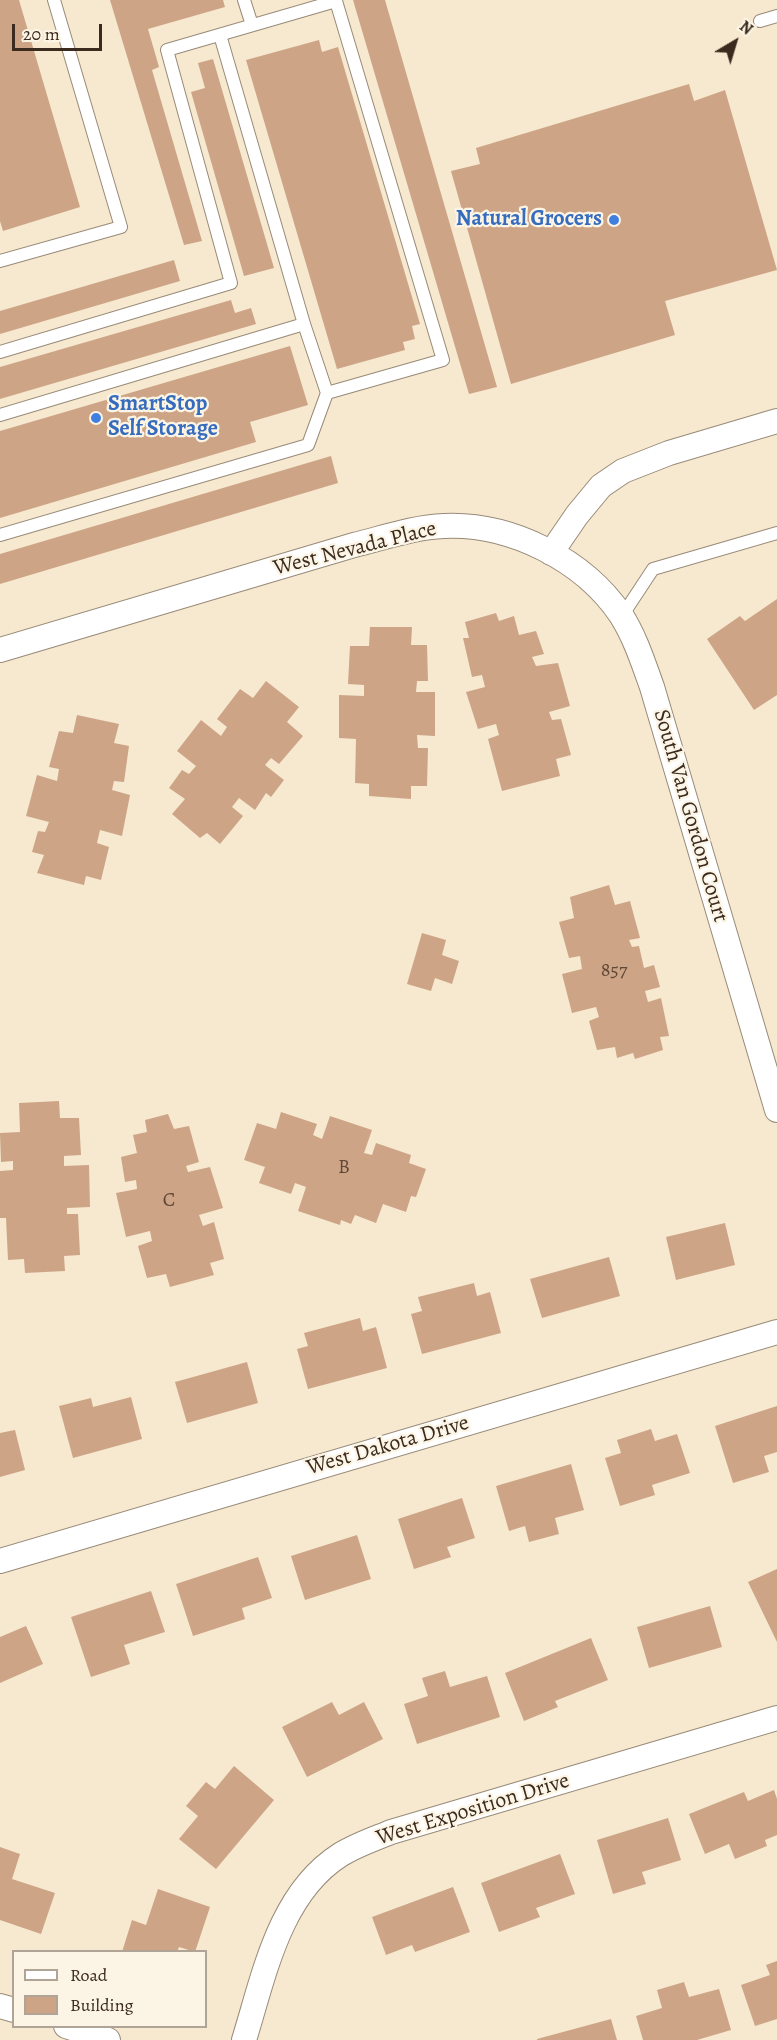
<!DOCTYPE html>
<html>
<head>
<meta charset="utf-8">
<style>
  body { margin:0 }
  #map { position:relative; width:777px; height:2040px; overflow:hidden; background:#f6e9d0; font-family:Alegreya,serif }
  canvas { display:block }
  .legend { position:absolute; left:12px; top:1950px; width:195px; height:78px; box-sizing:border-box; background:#fcf5e5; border:2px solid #afa495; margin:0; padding:8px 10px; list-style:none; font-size:18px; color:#3b2a1e }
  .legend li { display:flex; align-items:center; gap:12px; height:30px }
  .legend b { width:30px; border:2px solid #afa495 }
  .north { position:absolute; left:705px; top:12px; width:60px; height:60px; -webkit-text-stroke:4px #fcf5e5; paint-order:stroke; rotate:38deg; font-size:16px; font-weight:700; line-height:24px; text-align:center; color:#3b2a1e }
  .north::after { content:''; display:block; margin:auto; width:21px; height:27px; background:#3b2a1e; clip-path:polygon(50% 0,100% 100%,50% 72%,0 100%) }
  .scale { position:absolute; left:12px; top:24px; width:90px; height:27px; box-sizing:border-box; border:3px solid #3b2a1e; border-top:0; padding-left:8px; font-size:18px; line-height:21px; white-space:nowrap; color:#3b2a1e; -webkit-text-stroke:4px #fcf5e5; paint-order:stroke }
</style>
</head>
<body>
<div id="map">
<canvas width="777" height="2040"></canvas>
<ul class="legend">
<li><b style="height:8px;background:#fff"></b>Road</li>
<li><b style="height:16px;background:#cea486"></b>Building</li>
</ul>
<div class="north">N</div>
<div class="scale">20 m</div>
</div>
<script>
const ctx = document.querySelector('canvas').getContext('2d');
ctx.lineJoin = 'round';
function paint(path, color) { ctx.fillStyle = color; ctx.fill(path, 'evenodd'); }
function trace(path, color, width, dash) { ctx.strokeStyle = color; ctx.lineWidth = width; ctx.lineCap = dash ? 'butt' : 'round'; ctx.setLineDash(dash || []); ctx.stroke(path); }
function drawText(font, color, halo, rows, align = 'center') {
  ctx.font = font + ' Alegreya,serif'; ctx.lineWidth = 4.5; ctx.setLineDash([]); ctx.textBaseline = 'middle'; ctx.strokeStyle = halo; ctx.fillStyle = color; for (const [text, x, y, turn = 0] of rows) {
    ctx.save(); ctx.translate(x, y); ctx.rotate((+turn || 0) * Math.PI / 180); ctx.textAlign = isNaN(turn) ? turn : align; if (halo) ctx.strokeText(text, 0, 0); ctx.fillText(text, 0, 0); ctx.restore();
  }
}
paint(new Path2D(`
  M0,0H19L80,207L3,231L0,221Z
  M110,0H223L225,7L148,29L159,67L152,70L202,241L184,245Z
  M353,0H385L497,387L469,394Z
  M319,40L322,52L338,47L420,324L412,326L415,339L403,342L405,350L337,369L246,60Z
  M213,59L274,268L244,276L191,92L205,88L198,63Z
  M689,84L694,101L725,90L777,270L665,301L675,335L511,384L451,171L480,164L476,148Z
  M174,260L180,281L0,334V311Z
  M231,300L235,313L251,308L256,324L0,399V367Z
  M290,346L308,405L250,422L256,442L0,518V431Z
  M331,456L338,483L0,584V554Z
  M777,599V695L754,710L707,639L740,616L745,621Z
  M496,613L499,621L514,616L519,635L536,631L544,654L532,657L536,666L558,663L570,706L549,712L552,720L561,719L571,755L556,759L560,776L502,791L488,739L499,735L496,724L478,729L466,692L485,687L482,675L472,677L463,638H469L465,622Z
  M370,627H412L411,645H427L428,681H417L416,692H435V736L417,735L418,748H428L427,786H411V799L369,796V784L355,783L356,739L339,738V695L364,696V685L348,684L350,646H369Z
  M266,681L299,707L287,722L303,736L279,764L271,758L265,765L284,780L271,797L266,793L255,810L239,798L232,807L243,816L220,844L207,833L200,838L172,814L185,799L169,788L182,770L189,774L196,766L177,751L201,720L221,736L227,727L217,719L240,689L253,698Z
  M77,715L119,724L114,743L129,746L124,782L114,781L112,790L130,795L122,836L100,830L97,843L109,847L101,880L86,876L84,885L37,873L44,855L32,852L38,831L45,832L49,822L26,816L37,775L57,781L59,769L49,767L59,731L73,733Z
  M609,885L615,905L630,901L640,938L629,940L632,947L639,946L644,968L654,965L660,987L645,991L648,1002L661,998L669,1036L660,1037L663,1050L635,1059L633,1053L617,1058L615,1047L597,1050L589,1021L599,1017L596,1007L572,1013L562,974L582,969L580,956L569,958L559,922L574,918L570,897Z
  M422,933L446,940L442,955L459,961L452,984L435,978L431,991L407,984Z
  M59,1101L60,1118H79L81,1155L64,1156V1166L89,1165L90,1207L67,1208V1214H78L80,1255L64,1256L65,1271L25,1273L24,1259L8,1260L6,1218H0V1171L13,1170V1161L1,1162L0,1133L20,1132L19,1103Z
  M281,1112L317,1124L313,1135L322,1139L330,1116L372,1130L364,1153L372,1155L376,1143L411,1155L409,1163L426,1169L416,1197L411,1196L406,1212L383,1204L376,1223L355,1215L351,1224L341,1220L340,1225L298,1211L306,1187L295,1183L291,1194L259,1183L265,1167L244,1160L257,1123L276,1129Z
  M168,1114L174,1129L189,1126L199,1162L186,1166L188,1172L210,1167L223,1208L199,1215L203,1226L214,1222L224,1259L210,1263L214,1275L170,1287L166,1274L147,1278L138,1246L152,1241L150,1231L126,1237L116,1193L137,1189L136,1180L125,1182L121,1157L137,1153L133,1135L147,1132L145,1120Z
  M725,1223L735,1265L676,1280L666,1237Z
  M609,1257L620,1296L542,1318L530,1279Z
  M474,1283L477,1296L490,1292L501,1333L422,1354L411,1314L422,1311L418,1297Z
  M360,1318L363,1331L376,1327L387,1368L308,1389L297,1349L308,1346L304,1333Z
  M247,1362L258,1403L187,1423L175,1382Z
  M131,1397L142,1439L73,1458L59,1406L91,1398L93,1407Z
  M777,1406V1452L764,1456L769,1472L733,1483L715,1426Z
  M651,1429L655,1441L677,1434L690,1473L652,1485L655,1495L620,1506L605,1458L621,1453L617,1440Z
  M15,1430L25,1470L0,1477V1433Z
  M571,1464L584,1510L555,1518L559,1534L529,1542L525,1526L509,1531L496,1486Z
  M462,1498L475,1538L447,1547L451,1557L414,1569L398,1519Z
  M357,1535L371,1579L305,1600L291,1556Z
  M258,1557L272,1598L242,1608L245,1619L193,1636L176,1584Z
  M777,1569V1642L748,1582Z
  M151,1591L165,1632L124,1645L130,1664L91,1677L71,1617Z
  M710,1606L722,1647L649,1668L637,1627Z
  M26,1626L43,1664L0,1683V1637Z
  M591,1638L608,1680L555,1701L558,1707L524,1721L505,1673Z
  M445,1671L450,1687L487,1676L500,1717L417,1744L404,1704L428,1696L422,1678Z
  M332,1702L339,1715L364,1702L383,1739L307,1777L282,1727Z
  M234,1766L274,1800L216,1869L179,1839L198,1816L186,1806L206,1782L215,1789Z
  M774,1790L777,1799V1835L765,1840L767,1846L735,1859L729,1844L705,1854L689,1814L744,1792L748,1801Z
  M668,1818L681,1860L642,1872L646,1884L613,1894L597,1840Z
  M0,1847L20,1854L12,1879L55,1893L41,1934L0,1920Z
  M560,1854L575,1894L536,1908L540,1917L499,1932L481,1883Z
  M453,1887L470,1932L415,1952L412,1945L386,1955L372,1917Z
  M158,1889L210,1907L195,1952L179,1947L177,1952H122L132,1920L146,1925Z
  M777,1961V2019L755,2026L741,1985L770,1975L766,1965Z
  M684,1982L689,1997L719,1989L731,2030L697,2040H643L636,2016L662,2008L657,1990Z
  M611,2019L617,2040H537V2039Z`), '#cea486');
const lane = new Path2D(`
  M244,0L252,25
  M760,21L777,16
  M220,35L304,324L327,393
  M0,261L121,227L54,0
  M0,352L231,283L167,50L336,1L443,360L327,393L308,445L0,535
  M0,415L304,324
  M622,616L653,569L777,533`);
const street = new Path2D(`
  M551,553L577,515L601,486L623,471L669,453L777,421
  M0,650L354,545C383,538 414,527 444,526C511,523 584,560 621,615C635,637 643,662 652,687L777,1110
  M0,1561L777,1332
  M0,2006L14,2010
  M66,2026L108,2040
  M244,2040C264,1976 279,1894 340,1855C356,1845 374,1839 391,1832L777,1718`);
trace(lane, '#988a77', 14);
trace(street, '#988a77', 26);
trace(lane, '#fff', 12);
trace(street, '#fff', 24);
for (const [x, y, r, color] of [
  [614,220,6,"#3f7fe0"],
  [96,418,6,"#3f7fe0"]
]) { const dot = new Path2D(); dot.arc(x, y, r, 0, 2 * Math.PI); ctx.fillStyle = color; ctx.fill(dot); trace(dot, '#fcf5e5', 2); }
drawText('20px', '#604838', null, [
  ["857",614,971],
  ["B",344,1168],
  ["C",169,1201]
]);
drawText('bold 22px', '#366cbe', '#fcf5e5', [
  ["Natural Grocers",602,220],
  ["SmartStop",108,405,"left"],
  ["Self Storage",108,430,"left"]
], 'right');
drawText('22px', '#3b2a1e', '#fcf5e5', [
  ["West Nevada Place",355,549,-14],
  ["South Van Gordon Court",690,816,74],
  ["West Dakota Drive",388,1446,-16],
  ["West Exposition Drive",473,1810,-17]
]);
</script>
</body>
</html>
